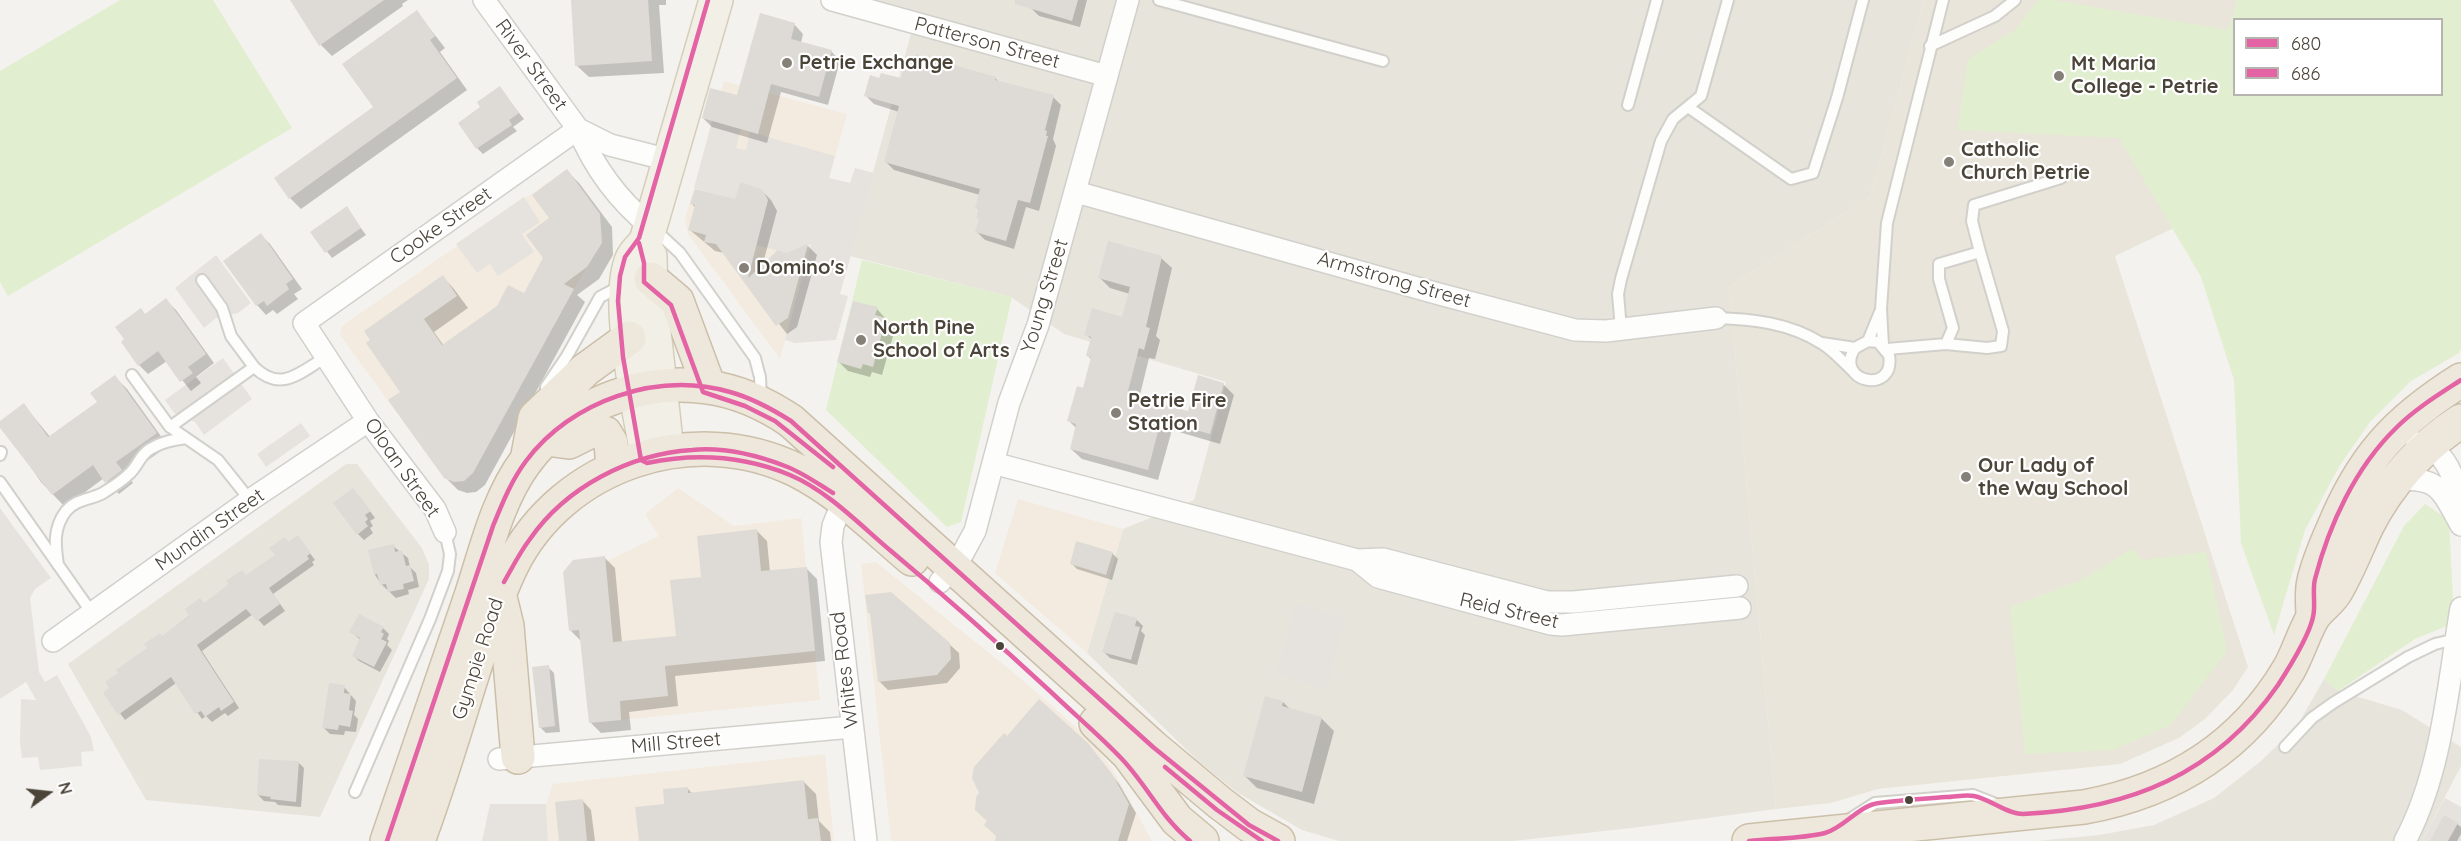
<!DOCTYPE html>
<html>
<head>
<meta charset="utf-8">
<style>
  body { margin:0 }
  #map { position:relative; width:2461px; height:841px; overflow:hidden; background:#f4f2ee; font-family:Quicksand,sans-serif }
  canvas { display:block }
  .legend { position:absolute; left:2233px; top:18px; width:210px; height:78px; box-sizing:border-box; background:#fff; border:2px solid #b7b4b0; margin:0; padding:8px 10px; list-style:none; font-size:18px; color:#4b4439 }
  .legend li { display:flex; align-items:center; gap:12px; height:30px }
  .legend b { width:30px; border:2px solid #b7b4b0 }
  .north { position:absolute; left:18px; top:763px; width:60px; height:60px; -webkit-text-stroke:4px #fff; paint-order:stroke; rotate:75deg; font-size:16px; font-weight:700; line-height:24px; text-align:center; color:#4b4439 }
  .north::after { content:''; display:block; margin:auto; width:21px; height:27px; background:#4b4439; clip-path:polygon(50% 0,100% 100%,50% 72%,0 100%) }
</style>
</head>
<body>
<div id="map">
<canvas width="2461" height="841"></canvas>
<ul class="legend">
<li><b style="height:8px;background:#e463a4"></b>680</li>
<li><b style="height:8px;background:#e463a4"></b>686</li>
</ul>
<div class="north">N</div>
</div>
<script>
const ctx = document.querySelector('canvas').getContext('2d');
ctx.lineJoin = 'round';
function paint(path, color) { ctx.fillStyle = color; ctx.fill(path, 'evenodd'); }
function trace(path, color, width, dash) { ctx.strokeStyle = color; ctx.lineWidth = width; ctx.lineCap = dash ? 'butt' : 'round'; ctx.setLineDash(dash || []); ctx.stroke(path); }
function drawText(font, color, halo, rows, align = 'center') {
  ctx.font = font + ' Quicksand,sans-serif'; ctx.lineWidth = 4.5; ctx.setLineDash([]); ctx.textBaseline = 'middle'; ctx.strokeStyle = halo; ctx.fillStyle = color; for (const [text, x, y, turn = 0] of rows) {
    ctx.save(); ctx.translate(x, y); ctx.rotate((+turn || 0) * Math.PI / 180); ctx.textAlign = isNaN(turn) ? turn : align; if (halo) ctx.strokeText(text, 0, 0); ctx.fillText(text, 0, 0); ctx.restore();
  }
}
paint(new Path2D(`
  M876,0H1924L1870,197L1729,287L1776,809L1632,828L1513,841H1339L1302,830L1238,793L1198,761L1087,653L1123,529L1194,500L1226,382L1064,334L1011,297L850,256L917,12Z
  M346,464H357L422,548L429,565V579L320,817L146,800L68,664Z
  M2324,679L2338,691L2402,710L2461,747V766L2422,841H2037L2099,835L2154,825L2214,798L2261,761L2297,726Z`), '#e7e4dc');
paint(new Path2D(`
  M724,81L847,114L780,359L688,234L685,219Z
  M567,169L600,214L602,243L574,289L473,473L464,481L454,482L444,478L340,335L342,326Z
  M678,488L734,526L801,518L820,700L621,720L605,562L659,536L645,514Z
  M1018,499L1123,529L1087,653L995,573Z
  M876,562L1019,677L1094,743L1113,770L1152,841H891L861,564Z
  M825,754L834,841H548L546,804L553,784Z`), '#f3ebdf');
paint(new Path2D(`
  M2445,798L2461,807V841H2422Z`), '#e6e2de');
paint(new Path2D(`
  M1924,0H2237L2172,229L2115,256L2248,667L2233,690L2205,719L2179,738L2120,764L1878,789L1831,803L1776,809L1729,287L1870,197Z`), '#eae5da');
paint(new Path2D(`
  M120,0H213L292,128L8,296L0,282V71Z
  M2038,0H2054L2228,30L2237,0H2461V348L2459,353L2411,381L2370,422L2340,465L2305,530L2274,635L2241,543L2234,380L2201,277L2119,138L1957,130L1968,59L2015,30ZM2234,20H2442V94H2234Z
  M862,260L1012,297L961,522L947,527L826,410Z
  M2425,504L2449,520L2453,597L2447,626L2415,639L2338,691L2324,679L2404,526Z
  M2133,548L2142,560L2206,552L2227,651L2171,725L2113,750L2025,754L2010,607L2083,579Z`), '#e1eecf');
paint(new Path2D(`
  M712,121L741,129L736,148L746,150L750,132L835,156L829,178L850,183L855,168L874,173L840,294L848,296L836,340L795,343L785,340L811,244L786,253L756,245L768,200L762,189L740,182L735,200L694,188Z
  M524,197L540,222L522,234L534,252L498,276L490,264L477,273L456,244Z
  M216,255L251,303L238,313L216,318L204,328L175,288Z
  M223,358L252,399L204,435L195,422L174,413L165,400Z
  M301,423L310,436L266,467L257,454Z
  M0,508L51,578L35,589L30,598L39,672L45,682L57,675L91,737L94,751L81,752L82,766L40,770L38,757L22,758L20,743L21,699L36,700L26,682L0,699Z
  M1296,604L1346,618L1326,689L1276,675Z
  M490,804H546L548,841H482Z`), '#e6e3df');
paint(new Path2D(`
  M291,0H408L402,4L403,6L332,56L321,45Z
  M572,0H666V5H659L664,73L589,77L576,65Z
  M1033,0H1087L1080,27L1039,16L1031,8Z
  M417,12L445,48L440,52L467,90L301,209L290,198L376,107Z
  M794,24L803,34L801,43L831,51L840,61L828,105L781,92L767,143L712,127L703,118L738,97Z
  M995,78L1000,83L1053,97L1061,105L1053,139L1056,146L1039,211L1026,207L1014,249L985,240L977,232L980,220V211L976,207L980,195L894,170L886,162L899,112L874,104L866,96L880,80Z
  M499,88L524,119L513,127L517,131L483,154L477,148Z
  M567,171L579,183L612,227L613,255L599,279L577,295L585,302L485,485L476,492L467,493L458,490L445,477L402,392L368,344L443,277L454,289L468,308L434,332L444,346L525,295L545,258L551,218Z
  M761,190L771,200L777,211L762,267L808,246L817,255L797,327L787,334L724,253L715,251L690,230L696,208L691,203L736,201Z
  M346,208L366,235L332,258L312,232Z
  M261,235L270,244L302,289L294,294L298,299L277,314L273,310L266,315L257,305Z
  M1161,258L1172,268L1156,336L1160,340L1155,359L1149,358L1139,399L1189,413L1223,384L1234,395L1220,444L1172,430L1158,480L1082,459L1071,449L1077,429L1069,421L1084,390L1092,360L1088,356L1092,340L1086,334L1123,319L1130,294L1110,288L1099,277Z
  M166,300L176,310L214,363L196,377L201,383L191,391L167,361L148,374L139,365Z
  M877,309L895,329L882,375L872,372L870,377L848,371L839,362Z
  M115,377L127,389L168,446L127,475L133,483L119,494L104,478L65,507L41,482L0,423L24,405L51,438L99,402Z
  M359,496L375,518L370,521L373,526L370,528L373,533L364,540L358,534Z
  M757,531L767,541L770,572L806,568L817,579L825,661L675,676L678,706L629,712L631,730L601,733L590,722L582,642L571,631L604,557L615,568L622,643L677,638L703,579Z
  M298,537L315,560L312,562L314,565L273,594L285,611L264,626L253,614L202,651L239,708L228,716L225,713L212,722L206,716L202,719L176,683L125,720L105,693L162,637L204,604L277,556L285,539L289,543Z
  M393,546L408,558L410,567L416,573L419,587L408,590L409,594L396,598L381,584L375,575L370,551Z
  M1112,553L1118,559L1112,580L1077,569L1071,563Z
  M869,612L949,644L959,653L960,668L947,683L888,690L879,681L872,615Z
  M1137,620L1143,626L1141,631L1145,635L1137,665L1110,658L1104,652Z
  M383,628L389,634L387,639L389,641L387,645L392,650L380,672L359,661L353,655L361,640L351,632Z
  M548,667L554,673L560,732L546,733L540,727Z
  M344,687L356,701L354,715L358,719L356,732L345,731L344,735L330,734L324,728Z
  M1283,702L1290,709L1321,718L1334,731L1314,804L1257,788L1245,776Z
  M1007,738L1087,744L1119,784L1136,813L1127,841H996Z
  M298,762L304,768L301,807L278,805L275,802L264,801L258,795Z
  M804,782L816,794L819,821L830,832L831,841H640L666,805L687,788L693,794Z
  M582,800L591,810L595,841H560Z
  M2457,824L2461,827V834L2457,841H2432Z`), '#0003');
paint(new Path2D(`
  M290,0H384L319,46Z
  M571,0H648L652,61L575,66Z
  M1015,0H1078L1072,21L1015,4Z
  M417,10L435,36L430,40L457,78L289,199L274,178L373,107L342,64Z
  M760,13L795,23L791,39L832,50L819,97L771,84L758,134L702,118L710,88L737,95Z
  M915,54L996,77L995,80L1054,95L1045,130L1047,131L1046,136H1048L1030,203L1018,200L1006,241L975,232L979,219L976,218L979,209L975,208L980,189L884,162L899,106L864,96L870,75L879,78L881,73L901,78L906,58L914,60Z
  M500,86L519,113L509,120L512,125L476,149L458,123L480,107L477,102Z
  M567,169L600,214L602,243L587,267L564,284L574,289L473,473L464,481L454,482L444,478L388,400L400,392L366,343L370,340L364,331L443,275L457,296L424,319L442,345L497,306L508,285L524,293L543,258L526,235L549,218L532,195Z
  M740,182L762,189L768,200L748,278L778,250L786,253L808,244L788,318L776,326L716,244L704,242L706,235L688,230L695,205L690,204L695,189L735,199Z
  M347,206L361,228L325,253L310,232Z
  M261,233L293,279L286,284L289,289L267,306L264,301L256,306L223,261Z
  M1108,241L1162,256L1146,327L1150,328L1144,350L1139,348L1127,395L1188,411L1198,375L1224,383L1210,434L1161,420L1148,470L1070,449L1076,424L1067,421L1077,386L1083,388L1091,357L1086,356L1091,337L1084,335L1092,308L1122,317L1130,287L1098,278Z
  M166,298L206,354L188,367L193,373L180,382L158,351L138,366L121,342L124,339L115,327L141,308L145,314Z
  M853,301L878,307L875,315L886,318L873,367L863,364L861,369L837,362Z
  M115,375L157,433L116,462L122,470L105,483L93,465L52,495L0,428V421L24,403L48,437L97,402L90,393Z
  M353,488L371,511L365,515L368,519L365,522L368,526L357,535L333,503Z
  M757,529L761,571L807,567L815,651L665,666L668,696L620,701L621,720L589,723L579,630L569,631L563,572L573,560L605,556L613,642L676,636L670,580L701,577L697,536Z
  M298,535L311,553L307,556L309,559L269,588L280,604L257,621L246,609L197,645L234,702L221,711L219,707L205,717L201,711L195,714L171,677L118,715L103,693L109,688L105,682L118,673L116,670L147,648L144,644L160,633L162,636L189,616L185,609L200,598L204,603L229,584L226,581L242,570L246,575L275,555L269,548L285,537L288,542Z
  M1076,541L1113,552L1106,575L1070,564Z
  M394,544L395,552L402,550L406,566L410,565L414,581L403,584L404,589L388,592L386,584L380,585L377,574L374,575L368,550Z
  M891,592L950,643L951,659L937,675L878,682L870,613H868L865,595Z
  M1115,612L1137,618L1135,626L1140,627L1131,660L1102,652Z
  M359,614L384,627L381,632L384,634L381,639L387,642L374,667L352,656L360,638L349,632Z
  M549,665L555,726L539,728L532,667Z
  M329,683L345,685L344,693L351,694L349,710L353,711L350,727L339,725L338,730L322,728Z
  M1265,696L1283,701L1282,706L1322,717L1302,792L1243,776Z
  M1039,699L1088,743L1112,774L1129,804L1118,841H995L996,836L984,825L987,821L975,810L976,797L979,793L972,778L974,767L1004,733L1007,736Z
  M259,759L299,761L296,802L270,799L271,797L257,795Z
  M804,780L808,819L818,818L821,841H639L635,807L664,804L663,789L688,787V793Z
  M583,799L587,841H559L555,802Z
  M2444,815L2458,823L2448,841H2430Z`), '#dedbd6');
const lane = new Path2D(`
  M1159,0L1383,61
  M1930,46L1995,16L2015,0
  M1628,105L1657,0
  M1688,107L1791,179L1813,173L1837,98L1863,0
  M655,230L680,253L755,358L760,377L761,398
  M1980,252L1972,221L1974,205L2061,178
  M202,280L222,308L231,336L254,367
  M1716,318C1753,319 1789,323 1821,343C1833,350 1843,362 1853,371
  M1621,329L1618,294L1621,279L1661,141L1673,119L1701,96L1728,0
  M1868,341L1880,312
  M1822,343L1855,348L1868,341L1878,342L1889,355C1896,396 1833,382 1855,348
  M1883,345L1881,309L1887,223L1943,0
  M1887,349L1946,344L1953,328L1939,279V264L1980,252L2003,331L2001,346L1987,348L1946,344
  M132,375L170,427L218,460L250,500
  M546,393V387L567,356L600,297L621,286
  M170,427L254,367C281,393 299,373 326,357
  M0,455L1,452
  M0,482L92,613
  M58,565C55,545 53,528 66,511C76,499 90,500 103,493C111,488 122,481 129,474C138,466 139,456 150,449C161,442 173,440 186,438
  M2285,747L2312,718L2333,703L2408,657L2435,644L2456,639
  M355,792L430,619L448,571L450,554L445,532
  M1847,821L1875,803L1973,795L1998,805`);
const street = new Path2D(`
  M484,0L578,129C594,167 618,200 650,226
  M832,0L1107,76
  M578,129L610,145L669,160
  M1076,192L1439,294L1575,330L1606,331L1716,318
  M2417,443C2445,448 2453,476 2461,500
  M993,463L1357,560L1383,559L1547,602H1574L1737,586
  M2397,480C2440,476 2442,492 2461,525
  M843,501L833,526L831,542L866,841
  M445,532L435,509L368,421L304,323L578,129
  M1357,560L1378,577L1551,624L1562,625L1740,608
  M940,582L962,555L975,531L1009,403L1038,325L1128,0
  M53,641L250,500L368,421
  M499,759L852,727
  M2405,841C2442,772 2448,685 2461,608`);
const primary = new Path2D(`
  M650,256L651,303L667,451
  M647,456C640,410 614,300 632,259C634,253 642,247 646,241L716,0`);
const highway = new Path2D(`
  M651,279L677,301L709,387
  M554,440L569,442L591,431L605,433L611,443L613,468
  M527,460L535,418L585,370L629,338
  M499,593L507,626L518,757
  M2313,617C2313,606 2311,592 2314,581C2318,563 2326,545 2333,529C2362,458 2396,421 2461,380
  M1096,723L1128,754L1177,820L1202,841
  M387,841C415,759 443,677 471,596C486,551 497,500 526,461C566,407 641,377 707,387C738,391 766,404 791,421L1153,747L1220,803L1249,825L1278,841
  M418,841C437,790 453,737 469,685C482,645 493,604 512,565C563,463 694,420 796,470C840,492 875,528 912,559
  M1749,841L2084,807C2172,791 2243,747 2289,669C2298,653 2303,635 2312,619C2318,608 2330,602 2336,591C2348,571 2357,547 2367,526C2388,484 2422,446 2461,421`);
trace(lane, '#d2d0cb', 14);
trace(street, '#d2d0cb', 24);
trace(primary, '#d6cebb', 36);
trace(highway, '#ccbfa9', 36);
trace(lane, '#fdfdfc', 10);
trace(street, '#fdfdfc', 21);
trace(primary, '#f2efe6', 33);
trace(highway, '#ede8db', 33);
trace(new Path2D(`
  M504,582C512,568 520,552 530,539C566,487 630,454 692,450C723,447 756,455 785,466C802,472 818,484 833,493
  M387,841L493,526C502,504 511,481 526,461C571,401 656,371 730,392C752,398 772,409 791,421L1153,747L1249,825L1278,841
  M1749,841C1774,838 1801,839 1825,833C1844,828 1859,805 1879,803C1901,800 1924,799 1946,797C1955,797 1966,794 1974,796C1990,799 2007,814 2023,814C2130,809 2216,774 2278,685C2289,668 2309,636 2313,617C2316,605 2312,591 2315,579C2329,525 2355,468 2396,428C2415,409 2438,395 2461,380`), '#e463a4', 4.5);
trace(new Path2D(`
  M708,0L639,238L625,257L620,276L618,301L623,357L641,460L647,463C695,453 744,456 790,475C828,491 860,525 891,551C946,597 999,644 1051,692C1074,714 1099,735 1121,758C1147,785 1160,816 1190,841
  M639,243L644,263V282L671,305L703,392L745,406L775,421L833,467
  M1165,767L1217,810L1262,841`), '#e463a4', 4.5);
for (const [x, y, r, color] of [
  [787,63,6,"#868178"],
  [2059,76,6,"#868178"],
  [1949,162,6,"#868178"],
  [744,268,6,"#868178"],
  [861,340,6,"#868178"],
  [1116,413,6,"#868178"],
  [1966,477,6,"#868178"],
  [1000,646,5,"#4b4439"],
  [1909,800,5,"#4b4439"]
]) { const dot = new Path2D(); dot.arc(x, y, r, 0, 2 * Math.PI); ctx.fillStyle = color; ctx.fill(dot); trace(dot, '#fff', 2); }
drawText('20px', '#4b4439', '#fff', [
  ["Patterson Street",987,43,15],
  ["River Street",531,65,54],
  ["Cooke Street",441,226,-35],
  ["Armstrong Street",1394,280,16],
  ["Young Street",1045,296,-73],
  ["Oloan Street",402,468,55],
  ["Mundin Street",210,530,-35],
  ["Reid Street",1509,611,13],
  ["Gympie Road",478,659,-72],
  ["Whites Road",845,670,-97],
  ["Mill Street",676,743,-5]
]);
drawText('bold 20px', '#4b4439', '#fff', [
  ["Petrie Exchange",799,63],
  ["Mt Maria",2071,64],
  ["College - Petrie",2071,87],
  ["Catholic",1961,150],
  ["Church Petrie",1961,173],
  ["Domino's",756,268],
  ["North Pine",873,328],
  ["School of Arts",873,351],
  ["Petrie Fire",1128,401],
  ["Station",1128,424],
  ["Our Lady of",1978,466],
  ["the Way School",1978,489]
], 'left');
</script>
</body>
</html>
